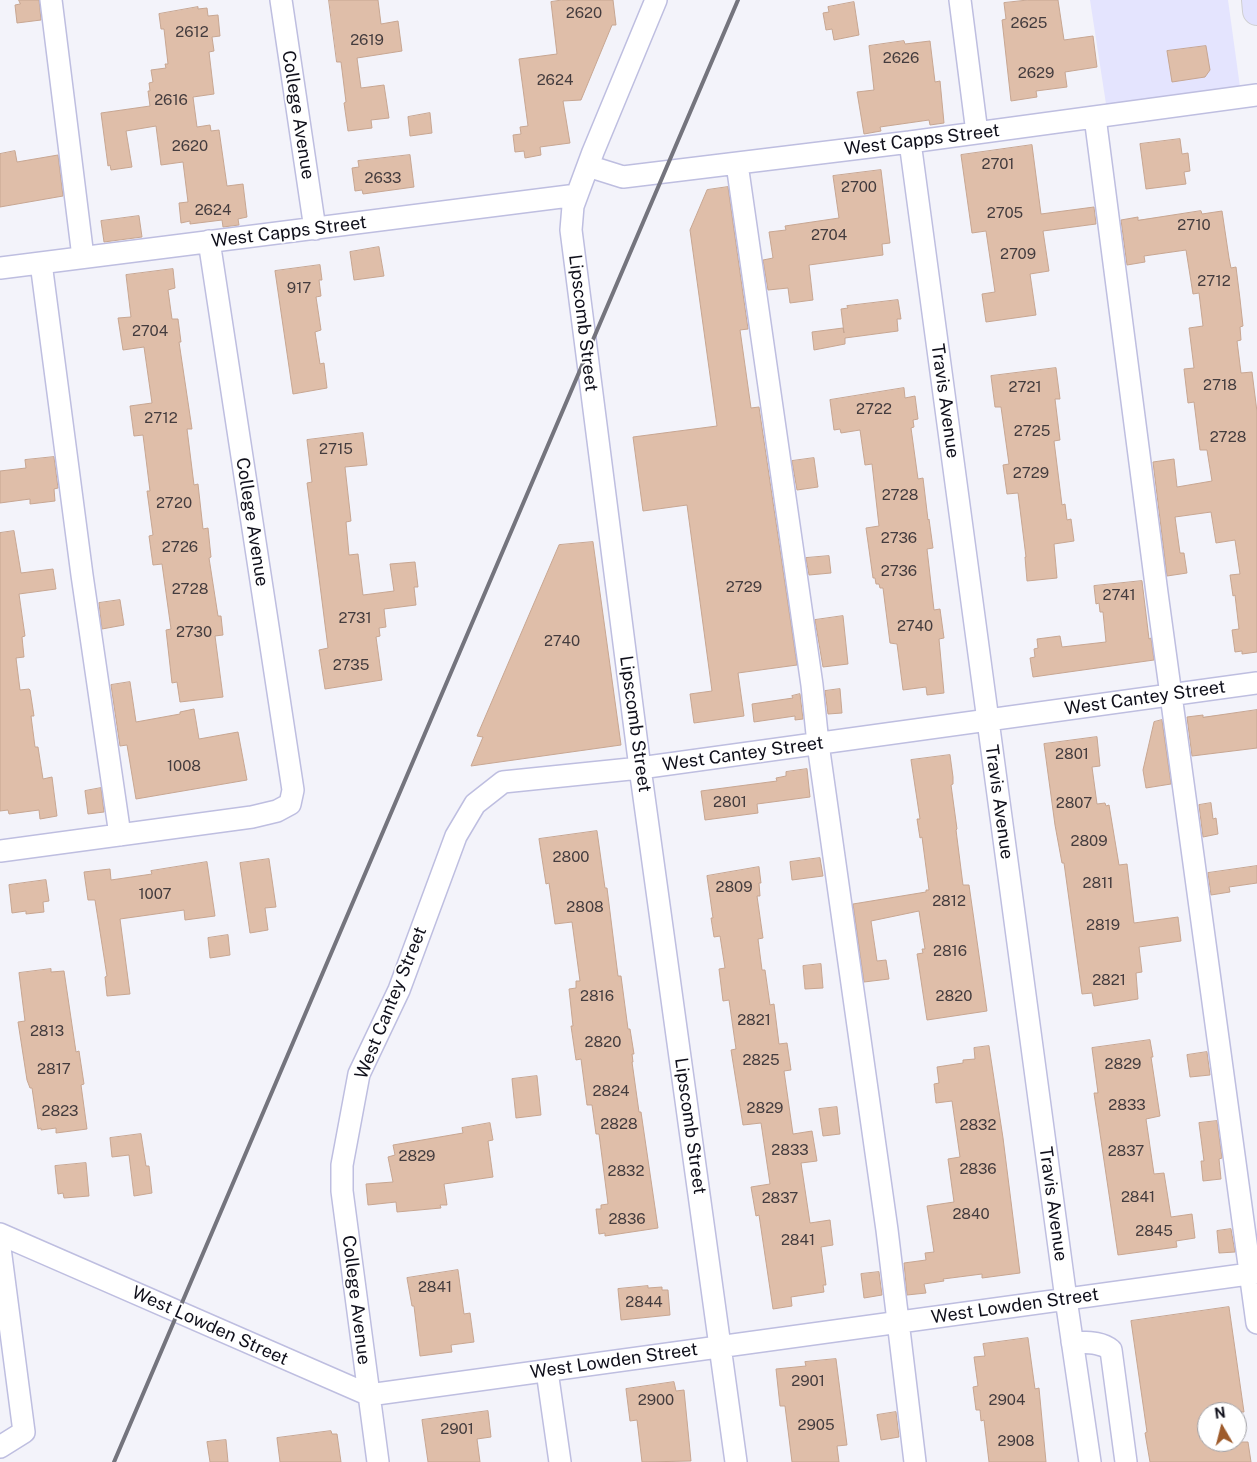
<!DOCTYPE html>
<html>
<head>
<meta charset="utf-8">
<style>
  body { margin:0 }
  #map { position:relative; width:1257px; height:1462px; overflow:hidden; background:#f3f3fa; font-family:"Public Sans",sans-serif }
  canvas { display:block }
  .north { position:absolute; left:1197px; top:1402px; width:50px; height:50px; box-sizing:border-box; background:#fff; border:1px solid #9f9fa4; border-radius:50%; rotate:352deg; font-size:14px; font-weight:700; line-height:20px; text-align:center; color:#10101b }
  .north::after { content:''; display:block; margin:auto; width:18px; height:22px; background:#9e5b2b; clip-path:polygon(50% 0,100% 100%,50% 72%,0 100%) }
</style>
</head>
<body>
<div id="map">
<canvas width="1257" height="1462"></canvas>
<div class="north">N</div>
</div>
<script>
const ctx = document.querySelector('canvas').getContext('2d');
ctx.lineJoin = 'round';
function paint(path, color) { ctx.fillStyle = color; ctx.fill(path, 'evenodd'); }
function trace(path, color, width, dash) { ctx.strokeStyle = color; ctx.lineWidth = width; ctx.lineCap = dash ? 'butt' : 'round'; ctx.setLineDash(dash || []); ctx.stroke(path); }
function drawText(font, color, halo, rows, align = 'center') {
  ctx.font = font + ' "Public Sans",sans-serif'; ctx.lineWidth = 4; ctx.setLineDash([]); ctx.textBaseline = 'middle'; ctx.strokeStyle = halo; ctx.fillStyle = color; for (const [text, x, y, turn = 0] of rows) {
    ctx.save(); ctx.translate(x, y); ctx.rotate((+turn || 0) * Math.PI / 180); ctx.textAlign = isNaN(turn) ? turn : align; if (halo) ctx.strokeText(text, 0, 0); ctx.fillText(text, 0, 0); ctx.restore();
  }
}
paint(new Path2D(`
  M1090,0H1228L1240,87L1106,104Z`), '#e4e4fe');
const building = new Path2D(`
  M19,0H39L41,20L17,23L15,5L20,4Z
  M329,0H378L381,24L398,21L402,51L357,58L361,88L384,85L389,118L371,120L372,128L348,131L344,103L346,102L341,62H337Z
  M562,0H613L616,25H612L581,100L563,101L570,143L540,147L541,155L525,158L524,151L515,152L513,135L521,134L520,127L528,126L519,59L557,54L551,2Z
  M1028,0H1058L1064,40L1093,36L1097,67L1065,72L1067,87L1036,91L1037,97L1011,101L1002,20L1006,19L1004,3Z
  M854,2L859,35L834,40L832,29L826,30L823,13L829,12L828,7Z
  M198,7V9L207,8L208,16L218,15L220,36L212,37L214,51L209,52L214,94L193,97L197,127L210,125L211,131L219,130L227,186L243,184L247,217L238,219L239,225L223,227L222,220L190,224V221L181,223L179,203L188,202L183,162L161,165L156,126L126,131L132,167L111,170L110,165L108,166L101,113L150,106L148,91H150L149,83L153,82L151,70L166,68L165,64H168L164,29H161L159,14Z
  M904,41L905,44L930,41L935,82L940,81L944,123L930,125L929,120L880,127L881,131L864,134L857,92L874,90L869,46Z
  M1206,46L1210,70L1205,77L1172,82L1167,51Z
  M430,113L432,133L410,136L408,117Z
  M1180,139L1182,154L1188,153L1190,171L1184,172L1186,184L1146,189L1140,144Z
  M1032,145L1041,214L1094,207L1096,224L1043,231L1049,271L1030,274L1036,315L986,322L982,294L995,292L986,231L972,233L961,155Z
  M15,151L17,162L58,155L63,196L0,207V154Z
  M410,155L414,187L363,194L362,190L355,191L352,168L359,167L358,161Z
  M881,170L890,243L882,244L883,255L809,265L813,300L790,303L788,288L768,290L763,260L773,258L769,232L786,230L785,226L839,218L833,176Z
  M728,187L748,329L740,330L751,408L759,407L797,665L738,673L744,716L694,723L690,694L712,691L687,505L643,511L633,437L717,426L690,230L707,190Z
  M1201,211L1202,214L1222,211L1229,258L1231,268L1236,267L1240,299L1243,326L1240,327L1241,340L1237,341L1241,373L1252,372L1257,412V652L1242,654V651L1235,652L1232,630L1239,629L1235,595L1233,596L1230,575L1240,574L1235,540L1216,543L1211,512L1175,517L1180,553H1184L1187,573L1167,576L1153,462L1174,459L1177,487L1212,481L1207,450H1200L1194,402L1188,403L1184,369L1194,368L1189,328L1203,326L1199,293L1193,294L1186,250L1144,256L1145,262L1127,265L1121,220L1138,217V220Z
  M139,216L142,237L104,242L101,221Z
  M379,247L384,276L354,280L350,252Z
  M320,265L322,280H319L321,296L316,297L321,330L315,332L320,364L324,363L327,388L293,394L275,271Z
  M173,269L175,288L168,290L172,319H178L181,342H179L192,429H187L194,485L198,484L203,529L208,528L211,557L209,558L218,616H221L223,635L215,636L223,697L180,702L177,682L172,683L166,630L171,629L162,564L153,565L149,536L153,535L147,491H150L143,435L134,436L130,406L152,403L144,347L123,350L118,318L131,317L126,275Z
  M898,300L901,319H897L898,331L845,338V344L814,350L812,332L843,328L844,333L841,309L848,308L847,306Z
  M1056,368L1060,399H1055L1060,440L1054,441L1062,505L1065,504L1067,520L1071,519L1074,541L1054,544L1057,578L1027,581L1025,557H1026L1018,493L1007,494L1003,465L1009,464L1001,407H995L991,376Z
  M904,388L905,398L915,396L918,419L913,420L914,427L911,428L918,479L923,478L928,520L929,519L933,548L927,549L934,610L940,609L944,638L939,639L944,693L927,695L926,687L903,690L897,644L890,643L883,588H880L879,584H876L875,578H873L866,528L879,526L872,464L865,465L860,430L841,433L840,429L834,430L830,400Z
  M363,433L367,465L345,467L351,521L346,522L349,555L358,554L363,595L394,591L390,564L415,562L418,587H414L416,605L384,609L386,627L379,628L380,636L376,637L382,680L325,689L319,650L328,648L307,483L312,482L307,440Z
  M54,457L58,488L54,489L55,501L30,504V499L0,503V471L26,468L25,460Z
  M814,458L818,487L797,490L792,461Z
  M14,531L21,573L53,569L56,589L19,594L25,636L22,637L24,657L16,658L20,690L29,689L30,690L34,716H31L35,747H38L43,779L52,777L57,816L40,819L39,810L9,814L8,810L0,811V533Z
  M593,542L621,745L471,766L483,737L477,736L559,545Z
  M829,556L831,573L809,575L806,558Z
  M1142,581L1149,639L1151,638L1154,660L1033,677L1030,658L1035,657L1034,649L1038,648L1037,639L1060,636L1062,647L1106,642L1103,612H1100L1099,603L1096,604L1094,586Z
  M120,600L124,625L102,629L99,603Z
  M843,616L848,664L823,667L815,620Z
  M130,682L136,722L180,714V712L194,709L199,739L238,732L247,780L136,799L127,745L120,746L111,685Z
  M840,689L842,713L828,714L825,691Z
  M800,694L803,719L795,720V716L754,722L752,704L793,698L792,696Z
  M1257,710V748L1192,756L1187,717L1203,715V717Z
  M1162,720L1171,784L1146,788L1143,770L1154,722Z
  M1097,737L1100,766L1092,767L1097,804L1105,803L1106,806L1109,805L1119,865L1127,864L1134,923L1178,917L1181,941L1139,947L1142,972L1136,973L1138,999L1094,1006L1092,993L1082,994L1064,863H1062L1055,825L1044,744Z
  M950,755L953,777V784L951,785L957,829L956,830L963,885H969L987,1011L927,1020L917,954L923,953L922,949H925L919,911L871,921L877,961L886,960L889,979L864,982L853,904L926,892V890H929L922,837L920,838L917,819H920L911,760Z
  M807,769L810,797L757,804L758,813L705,820L701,791L777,781L776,778L786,776V772Z
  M101,788L104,812L88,814L85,791Z
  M1211,803L1213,819L1216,818L1218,834L1203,837L1199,805Z
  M597,831L605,888H607L618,976H621L628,1029H630L634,1054H632L633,1062H632L639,1112H641L658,1228L605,1236V1233L599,1234L596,1209H601V1205L608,1204L599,1134H596L592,1105H587L581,1059L576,1060L571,1026H573L569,989L576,988V981H580L572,922L555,924L549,883L546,884L539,839Z
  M820,858L823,876L792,880L790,862Z
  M269,859L276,907L265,908L268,930L250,933L240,863Z
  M207,862L215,916L185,920L184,910L120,919L130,994L107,996L105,977L107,976L95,900H88L84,872L110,869L111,880L152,874L151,871Z
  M1257,866V883L1229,887L1230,892L1211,895L1208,873Z
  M759,867L761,883H759L760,896H757L763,938L758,939L762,970H765L770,1005L774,1004L779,1044L787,1043L791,1070L784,1071L793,1134L812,1131L817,1161L801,1163L810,1223L830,1220L833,1245L821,1247L826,1285H823L824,1292L791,1297L792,1306L773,1309L759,1215L756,1216L751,1187L770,1184L761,1123L743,1125L731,1050L736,1049L729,1000L723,1001L719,969L725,968L720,936L714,937L711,918H713L707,876Z
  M46,880L49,901L43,902L44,912L26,914V911L12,913L9,885Z
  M228,935L230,955L210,958L208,938Z
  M821,964L823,988L805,989L803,966Z
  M51,969V972L64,971L76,1052L79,1051L84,1084L81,1085L87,1129L56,1133V1128L41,1130V1128L38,1129L32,1088H30L27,1080L18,1022L25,1021L19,973Z
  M1150,1040L1153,1057H1151L1160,1116L1146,1119L1154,1174L1164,1173L1171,1217L1192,1214L1195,1238L1176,1241L1177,1247L1118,1255L1094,1093H1098L1092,1048Z
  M989,1046L1003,1138L1020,1273L982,1278V1274L943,1279L944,1281L924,1284L926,1293L907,1295L904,1263L926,1260L925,1253L934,1252L927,1206L954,1202L948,1159L960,1157L952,1101L936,1103L934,1084L939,1083L937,1067L963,1063V1060L975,1059L974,1048Z
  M1207,1052L1210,1075L1190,1077L1187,1055Z
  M537,1076L541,1115L516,1118L512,1079Z
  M837,1107L840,1134L823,1136L819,1109Z
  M1217,1121L1222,1158L1219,1159L1221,1179L1203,1181L1201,1161H1204L1199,1123Z
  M490,1123L493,1140L488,1141L493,1177L444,1184L447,1205H440L441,1208L397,1212L396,1202L368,1205L366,1184L393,1182L388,1157L395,1155L393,1145L463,1133L462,1128Z
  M141,1134L146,1166H149L152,1193L134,1196L129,1155L112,1157L110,1138Z
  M86,1163L89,1196L64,1198L63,1193L58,1194L55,1166Z
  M1231,1229L1235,1252L1219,1253L1217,1231Z
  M458,1270L464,1314L470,1313L474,1342L451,1345L452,1352L420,1356L414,1306H412L407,1278Z
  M879,1272L882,1295L864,1298L861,1274Z
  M648,1286V1288L662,1287V1290H668L670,1315L621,1320L618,1289Z
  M1229,1307L1244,1412H1207V1442H1248L1251,1462H1150L1145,1433L1147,1432L1131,1321Z
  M1028,1338L1035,1389L1039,1388L1046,1462H989L984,1420L981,1421L980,1410H976L973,1387L978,1386L974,1357L985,1356L983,1344Z
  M836,1359L847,1445L837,1446L839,1462H792L785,1406H780L776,1369L806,1366L805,1362Z
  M674,1382L676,1391L684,1390L691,1461L642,1462L637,1420L630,1421L626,1389Z
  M488,1411L491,1437L477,1439L480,1462H428L422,1420Z
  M896,1412L899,1437L881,1440L877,1415Z
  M331,1431L332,1434H337L341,1462H280L277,1438Z
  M226,1440L228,1462H210L207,1442Z`);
paint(building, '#dfbea9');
trace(building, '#c7a692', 1);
const minor = new Path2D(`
  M51,0L83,257
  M281,0L315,229
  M656,0L593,152L573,206L571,230L640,768L736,1462
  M960,0L977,133
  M1095,117L1157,593L1257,1323
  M910,142L1066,1299L1090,1462
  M737,164L812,685L818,744L887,1230L915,1462
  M588,166L623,177L910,142L1257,95
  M41,263L82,575L120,835
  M0,268L577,195
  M0,851L252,817L277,811L290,804L293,790L209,241
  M0,1234L369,1395L1257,1273
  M0,1248L24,1432L0,1447
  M1072,1342C1085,1343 1100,1341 1111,1350L1126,1462
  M547,1371L560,1462
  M378,1462L342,1191V1165L359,1074L399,990L456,836L475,804L503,782L640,768L1257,683`);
const major = new Path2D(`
  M1256,0L1257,11`);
trace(minor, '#bebee0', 24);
trace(major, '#cfcfd1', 30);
trace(minor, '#fff', 21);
trace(major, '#e2e2fe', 28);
trace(new Path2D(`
  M114,1462L738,0`), '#74747d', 4);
drawText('15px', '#443c3e', null, [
  ["2620",584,13],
  ["2625",1029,23],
  ["2612",192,32],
  ["2619",367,40],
  ["2626",901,58],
  ["2629",1036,73],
  ["2624",555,80],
  ["2616",171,100],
  ["2620",190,146],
  ["2701",998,164],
  ["2633",383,178],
  ["2700",859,187],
  ["2624",213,210],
  ["2705",1005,213],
  ["2710",1194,225],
  ["2704",829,235],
  ["2709",1018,254],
  ["2712",1214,281],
  ["917",299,288],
  ["2704",150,331],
  ["2718",1220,385],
  ["2721",1025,387],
  ["2722",874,409],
  ["2712",161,418],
  ["2725",1032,431],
  ["2728",1228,437],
  ["2715",336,449],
  ["2729",1031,473],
  ["2728",900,495],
  ["2720",174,503],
  ["2736",899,538],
  ["2726",180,547],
  ["2736",899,571],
  ["2729",744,587],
  ["2728",190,589],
  ["2741",1119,595],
  ["2731",355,618],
  ["2740",915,626],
  ["2730",194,632],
  ["2740",562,641],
  ["2735",351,665],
  ["2801",1072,754],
  ["1008",184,766],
  ["2801",730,802],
  ["2807",1074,803],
  ["2809",1089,841],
  ["2800",571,857],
  ["2811",1098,883],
  ["2809",734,887],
  ["1007",155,894],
  ["2812",949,901],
  ["2808",585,907],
  ["2819",1103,925],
  ["2816",950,951],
  ["2821",1109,980],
  ["2816",597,996],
  ["2820",954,996],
  ["2821",754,1020],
  ["2813",47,1031],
  ["2820",603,1042],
  ["2825",761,1060],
  ["2829",1123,1064],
  ["2817",54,1069],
  ["2824",611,1091],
  ["2833",1127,1105],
  ["2829",765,1108],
  ["2823",60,1111],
  ["2828",619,1124],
  ["2832",978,1125],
  ["2833",790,1150],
  ["2837",1126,1151],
  ["2829",417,1156],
  ["2836",978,1169],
  ["2832",626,1171],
  ["2841",1138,1197],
  ["2837",780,1198],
  ["2840",971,1214],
  ["2836",627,1219],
  ["2845",1154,1231],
  ["2841",798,1240],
  ["2841",435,1287],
  ["2844",644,1302],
  ["2901",808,1381],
  ["2900",656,1400],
  ["2904",1007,1400],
  ["2905",816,1425],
  ["2901",457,1429],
  ["2908",1016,1441]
]);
drawText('18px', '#10101b', '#fff', [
  ["College Avenue",298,115,81],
  ["West Capps Street",922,140,-7],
  ["West Capps Street",289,232,-7],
  ["Lipscomb Street",583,323,83],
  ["Travis Avenue",945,401,82],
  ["College Avenue",252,522,81],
  ["West Cantey Street",1145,698,-8],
  ["Lipscomb Street",635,724,82],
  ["West Cantey Street",743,754,-8],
  ["Travis Avenue",999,802,82],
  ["West Cantey Street",391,1003,-68],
  ["Lipscomb Street",690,1126,82],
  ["Travis Avenue",1053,1204,82],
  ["College Avenue",356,1300,83],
  ["West Lowden Street",1015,1306,-8],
  ["West Lowden Street",210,1326,24],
  ["West Lowden Street",614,1361,-8]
]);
</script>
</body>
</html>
